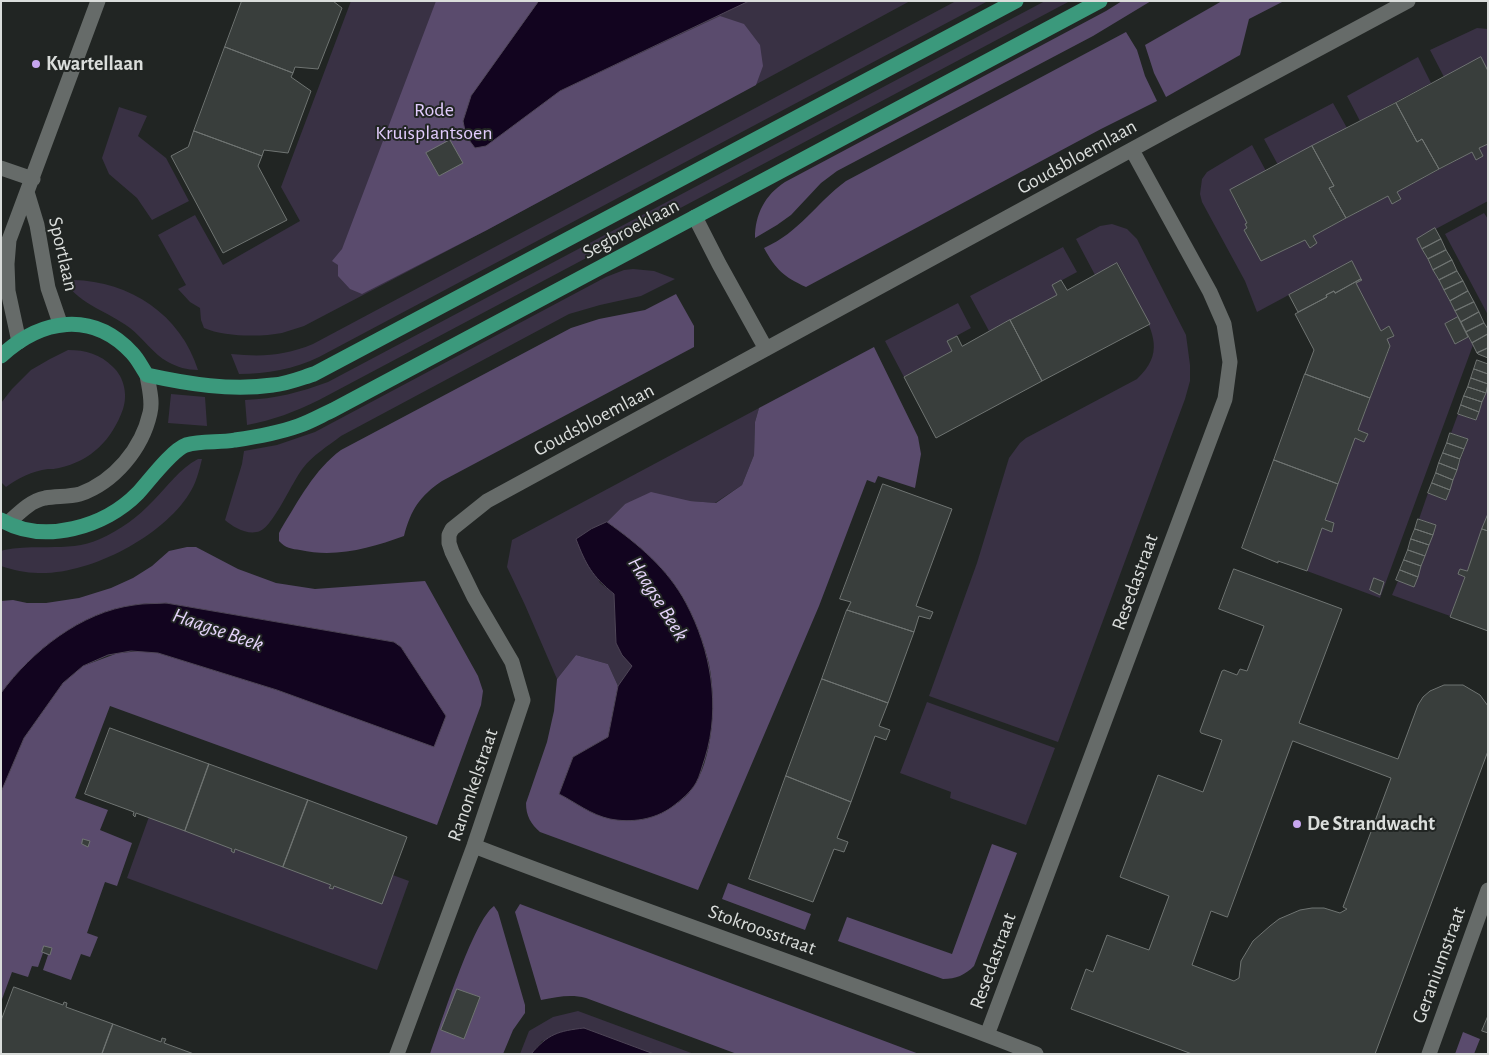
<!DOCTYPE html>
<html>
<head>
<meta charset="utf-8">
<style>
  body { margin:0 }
  #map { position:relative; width:1489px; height:1055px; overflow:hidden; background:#212523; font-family:"Alegreya Sans",sans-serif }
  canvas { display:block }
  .frame { position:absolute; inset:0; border:2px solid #dadddb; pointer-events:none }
</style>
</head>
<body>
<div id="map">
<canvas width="1489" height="1055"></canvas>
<div class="frame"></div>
</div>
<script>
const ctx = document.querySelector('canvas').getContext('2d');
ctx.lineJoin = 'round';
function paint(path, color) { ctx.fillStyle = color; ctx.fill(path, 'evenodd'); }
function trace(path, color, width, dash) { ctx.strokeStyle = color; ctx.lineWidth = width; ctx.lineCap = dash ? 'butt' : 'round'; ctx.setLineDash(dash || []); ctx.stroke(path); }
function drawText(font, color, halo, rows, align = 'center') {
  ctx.font = font + ' "Alegreya Sans",sans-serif'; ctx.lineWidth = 4; ctx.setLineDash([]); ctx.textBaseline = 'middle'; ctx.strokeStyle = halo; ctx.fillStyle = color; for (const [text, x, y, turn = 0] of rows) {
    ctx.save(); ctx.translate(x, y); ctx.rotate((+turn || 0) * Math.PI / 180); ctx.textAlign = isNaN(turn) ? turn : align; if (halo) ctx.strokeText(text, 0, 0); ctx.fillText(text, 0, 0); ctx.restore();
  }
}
paint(new Path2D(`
  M351,1H910L487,230L304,326C297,328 289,331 282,333C261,337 224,337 204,328L201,320L200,308L190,302L178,289L186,285L158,235L195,215L223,265L300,221L281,187Z
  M956,1H988L319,357C294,369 267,374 239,374L231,354C262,357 284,356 313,344Z
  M1045,1H1070L319,400C295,412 273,420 247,425L245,400C275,399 301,392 328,382Z
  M1477,28L1488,29V71L1480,58L1444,77L1430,50Z
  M1418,57L1431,83L1360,121L1347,96Z
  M1333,103L1347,128L1278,165L1264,139Z
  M119,107L147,116L138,136L166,158L189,201L152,220L137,198L109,174L102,158Z
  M1488,144V201L1417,239L1458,317L1445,324L1456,343L1468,337L1473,345L1380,598L1307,571L1322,528L1331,531L1334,523L1325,520L1355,438L1364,441L1367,434L1358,430L1390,347L1387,339L1394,335L1389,326L1381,331L1356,283L1361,280L1352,261L1257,312L1245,281L1202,202L1200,194L1202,179L1207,172L1252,145L1266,171L1230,191L1247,223V228L1244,230L1261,261L1305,240L1310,248L1317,243L1313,236L1388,196L1393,203L1401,199L1397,192L1472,152L1476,159L1479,148Z
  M1484,213L1488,219V315L1445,234Z
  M1112,224L1127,229L1137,239L1186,335L1190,365V381L1185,399L1058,742L929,696L977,563L1009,458L1020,443L1026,438L1137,379C1164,354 1154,333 1139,305C1132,291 1125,277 1118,263L1095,275L1076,239L1100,226Z
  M1063,247L1077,272L1053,285L1057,295L989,331L970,296Z
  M633,269L654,271L675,279L641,296L600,305L569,314L341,436C328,446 313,455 303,468C292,482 274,525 260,531C248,536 233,527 225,520L242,464L244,451L277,445L315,432L606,277L624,270Z
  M73,280C130,281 181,315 198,370C187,370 177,367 168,362C153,354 143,338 130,328C106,310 83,307 64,281Z
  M958,303L971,328L947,341L952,351L904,377L885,341Z
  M68,350C86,350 100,354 113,367C124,377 128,395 123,409C112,440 91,461 59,468C55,469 52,469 48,469C32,471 18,478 6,487L1,482V403L12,389L31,370L50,359Z
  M1488,387V514L1467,571H1459L1458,574L1465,577L1450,616L1392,595L1398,581L1414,586L1436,525L1419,519L1428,493L1446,500L1468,439L1451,433L1458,414L1476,420Z
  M171,394L205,397L207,426L168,423Z
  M759,408L755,422L754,455L742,485L715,503L690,501L625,504L607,522L591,529L576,539L600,583L614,594L616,643L622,655L633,666L618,686L608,664L576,655L557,679L525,605L507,567L512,540Z
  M198,459H202C199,471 196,484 189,494C162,537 89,575 38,573C26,573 13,570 1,566V551L4,550C36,543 70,553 100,539C120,530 138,517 153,501C168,486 179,469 198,459Z
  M927,702L1055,748L1026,825L950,798L951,792L900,773Z
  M159,789L409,881L377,970L127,878Z
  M578,1011L694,1054H654L584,1028L542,1041L531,1054H520L529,1031L553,1017Z`), '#393144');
paint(new Path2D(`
  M436,1H539L471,96L486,146L560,91L720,16L744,24L760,45L763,66L756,85L487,230L362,294L350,289L338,276V265L332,261L342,249Z
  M1122,1H1151L1093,36L837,171L821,183L791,215L777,225L755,238C755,214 765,195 785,182L1106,11Z
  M1222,1H1284L1249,19L1240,55L1166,97L1154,73L1145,45Z
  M1126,32L1137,50L1145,76L1157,101L1101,129L806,287C784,277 776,270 764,248C800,232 816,203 846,181Z
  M676,294L694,326V347L442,481C420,496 411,509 404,536C371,548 336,558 300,550C292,549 285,548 279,541V533L281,529C299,500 314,470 341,450L571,328L599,319L645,310Z
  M874,347L918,437L921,454L915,488L878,476L875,483L867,480L819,606L698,890L540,832C531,824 526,816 526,803L547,742L554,711L557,679L576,655L608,664L618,686L608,737L573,757L559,794C571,800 583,809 595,814C604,817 628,821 637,820C644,820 652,817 658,814C673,808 688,797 696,783C714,751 716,699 709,664C704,643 696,622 686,603C668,569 638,544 607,522L625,504L651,492L690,501L716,503L742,485L754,455L755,422L759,408Z
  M187,547H196L238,569L276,583L315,589L425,581L478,676L483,691L481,705L437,825L110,706L75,798L108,810L100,830L132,843L117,886L105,882L87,933L98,937L90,957L81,954L71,980L43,970L48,955L43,953L38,967L32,966L28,977L12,972L1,1002V792L24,738L63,683L83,666L118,653L143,651L158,653L277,690L434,746L445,716L401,647L394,642L166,603C155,604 145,603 134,605C81,612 32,651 1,693V601L13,600L27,603H46L79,598L111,588L133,578L152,566L169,551Z
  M992,844L1017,853L974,966C965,975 956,979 943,979L838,941L847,917L952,954Z
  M728,883L811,914L805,930L722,899Z
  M520,904L919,1054H737L586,998C570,994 558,997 541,1000L515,912Z
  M494,906L498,912L525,1005V1013L513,1030L503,1054H430C441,1024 473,921 494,906Z
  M1463,1032L1480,1039L1474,1054H1455Z`), '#5a4b6d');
const water = new Path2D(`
  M539,1H749L560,91L486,146L475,148L466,136L463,121L471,96Z
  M607,522C638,544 668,569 686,603C711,650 721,707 705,758C702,766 700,776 696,783C690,793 681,800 672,807C654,820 631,823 610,819C591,815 575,802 559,794L573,757L608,737L618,686L632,666L622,655L616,643L614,594C592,576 586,565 576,539L591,529Z
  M166,603L394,642L401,647L446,716L434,747L277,690L158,653L131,651L108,655L83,666L63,683L24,738L1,792V693C32,651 81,612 134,605C145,603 155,604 166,603Z
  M584,1028L654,1054H531C548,1034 558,1031 584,1028Z`);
paint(water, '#12041f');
trace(water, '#4e4557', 1);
const building = new Path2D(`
  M242,1H333L342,8L318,69L295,67L293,73L225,47Z
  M225,47L293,73L291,77L311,91L288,153L264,150L262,156L194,131Z
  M1481,57L1488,71V144L1479,148L1483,156L1476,160L1472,152L1439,169L1422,139L1417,142L1396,103Z
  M1396,103L1417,142L1422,139L1439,169L1397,192L1401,199L1392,204L1388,196L1346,218L1329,188L1334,186L1312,146Z
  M194,131L262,156L258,166L287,220L223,253L171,156L188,147Z
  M450,140L463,163L439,176L426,153Z
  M1312,146L1334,186L1329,188L1346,218L1313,236L1317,243L1310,248L1305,240L1261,261L1244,230L1247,228L1245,224L1247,223L1230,190Z
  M1435,228L1441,239L1422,249L1417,239Z
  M1441,239L1446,250L1428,259L1422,249Z
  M1446,250L1452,260L1433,270L1428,259Z
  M1452,260L1457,271L1439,280L1433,270Z
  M1352,261L1361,279L1335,293L1334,291L1326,295L1327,297L1298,312L1289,295Z
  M1117,263L1150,324L1042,381L1010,320L1057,295L1052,285L1061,280L1067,290Z
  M1457,271L1463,281L1444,290L1439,280Z
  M1361,279L1362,280L1356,283L1381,331L1389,326L1394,336L1387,339L1390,346L1370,398L1305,374L1314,350L1295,314L1327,297L1326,295L1334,291L1335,293Z
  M1463,281L1468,291L1450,301L1444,290Z
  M1468,291L1474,302L1455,311L1450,301Z
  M1474,302L1479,312L1461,322L1455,311Z
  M1479,312L1484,323L1466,332L1461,322Z
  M1458,317L1468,337L1455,344L1445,324Z
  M1010,320L1042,381L936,438L904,377L952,351L947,341L957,336L962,346Z
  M1484,323L1488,329V334L1472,343L1466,332Z
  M1488,334V348L1477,353L1472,343Z
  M1488,348V358L1478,354L1477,353Z
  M1477,360L1488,364V374L1474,369Z
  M1474,369L1488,374V384L1471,378Z
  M1305,374L1370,398L1358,430L1368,434L1364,442L1355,438L1338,484L1274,460Z
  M1471,378L1488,384L1486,393L1468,387Z
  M1468,387L1486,393L1482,402L1464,396Z
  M1464,396L1482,402L1479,412L1461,405Z
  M1461,405L1479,412L1476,420L1458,414Z
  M1450,433L1468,439L1464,449L1447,443Z
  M1447,443L1464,449L1460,459L1443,453Z
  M1443,453L1460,459L1457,470L1439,463Z
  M1274,460L1338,484L1325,520L1334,523L1333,527L1332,532L1322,528L1307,571L1278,561V563L1242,548Z
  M1439,463L1457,470L1453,480L1436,473Z
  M1436,473L1453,480L1450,490L1432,483Z
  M1432,483L1450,490L1446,500L1428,493Z
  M883,484L952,509L916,606L933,612L930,619L919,616L914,632L847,610L851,602L840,599Z
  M1488,514V531L1482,529Z
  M1418,519L1436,525L1433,535L1415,529Z
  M1415,529L1433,535L1429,545L1411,539Z
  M1482,529L1488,531V631L1450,617L1465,577L1458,574L1459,571L1460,569L1467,571Z
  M1411,539L1429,545L1425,556L1408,550Z
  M1408,550L1425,556L1421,566L1404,560Z
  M1404,560L1421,566L1418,577L1400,570Z
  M1234,569L1342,609L1299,723L1398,759L1418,705L1423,697L1430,691L1444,685H1463L1480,695L1488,706V751L1375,1054H1192L1071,1009L1086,969L1093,972L1107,935L1149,950L1169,896L1120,877L1158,775L1203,792L1222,740L1201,733L1200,731L1222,671L1224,670L1237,675L1240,669L1247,671L1264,626L1219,609ZM1293,741L1391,778L1343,907L1347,909L1340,913L1324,908H1312L1300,910L1279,919L1270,926L1253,941L1241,961L1239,978L1234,981L1192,965L1211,911L1227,917Z
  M1400,570L1418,577L1414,587L1396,580Z
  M1374,578L1384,582L1380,595L1370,590Z
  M847,610L914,632L888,703L822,679Z
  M822,679L888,703L879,726L890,730L886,740L875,736L851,802L786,776Z
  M110,728L209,764L185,831L136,813L135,817L133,815L134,812L85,794Z
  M209,764L308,800L283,867L235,849L234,853L231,851L232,849L185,831Z
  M786,776L851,802L837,838L848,842L844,852L834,849L813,902L749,879Z
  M308,800L407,837L382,904L334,886L333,889L329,888L331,885L283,867Z
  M83,839L90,841L88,847L82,844Z
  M44,946L52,948L50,955L42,952Z
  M14,987L63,1005L64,1002L67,1003L66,1007L113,1024L102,1054H1V1021Z
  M457,989L480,997L464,1039L441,1030Z
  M1488,1016V1033L1482,1031Z
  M113,1024L161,1042L162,1038L166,1039L164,1043L194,1054H102Z`);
paint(building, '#393e3c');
trace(building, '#6f7472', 1);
trace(new Path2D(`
  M1,168L33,179
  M27,192L37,225L48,288L60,323
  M695,217L719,264L766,349
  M19,342L8,291L7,264L9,240L98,1
  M8,523C19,513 30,501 45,498C57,496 68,497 80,494C114,482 142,449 150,413C153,401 149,388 147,375
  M474,846C660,918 850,981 1036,1054
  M987,1035L1225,399L1230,362L1224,324L1210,292L1132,150
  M397,1054L474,846L523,700L512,662L474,597L452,552L449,543V535L452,529L487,501L1175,126L1408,1
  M1429,1054L1488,890`), '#666b69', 15);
trace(new Path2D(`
  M1,356C41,319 92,310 132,353C138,359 142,368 147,375C188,384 231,391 273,385C287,384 301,378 314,374L1016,1
  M1,520C44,545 105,527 138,493C149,481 172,450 186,445C202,440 219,443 235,440C256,437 278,433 298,426C310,422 322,415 333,410L1100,1`), '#3b997c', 15);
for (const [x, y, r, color] of [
  [36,64,5,"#c7a6ef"],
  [1297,824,5,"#c7a6ef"]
]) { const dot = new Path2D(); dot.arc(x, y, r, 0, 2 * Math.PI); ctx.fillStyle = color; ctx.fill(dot); trace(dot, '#212523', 2); }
drawText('bold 20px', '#dadddb', '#212523', [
  ["Kwartellaan",46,64],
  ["De Strandwacht",1307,824]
], 'left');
drawText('20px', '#e2ccfd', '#212523', [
  ["Rode",434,110],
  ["Kruisplantsoen",434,133]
]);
drawText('20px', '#dadddb', '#212523', [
  ["Goudsbloemlaan",1077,157,-29],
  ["Segbroeklaan",631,229,-28],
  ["Sportlaan",63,254,77],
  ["Goudsbloemlaan",594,420,-28],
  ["Resedastraat",1135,582,-70],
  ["Ranonkelstraat",473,785,-71],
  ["Stokroosstraat",762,930,20],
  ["Resedastraat",993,961,-70],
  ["Geraniumstraat",1439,965,-70]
]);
drawText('italic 21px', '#e5d4fa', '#212523', [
  ["Haagse Beek",658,599,58],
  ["Haagse Beek",218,630,19]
]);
</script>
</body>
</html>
